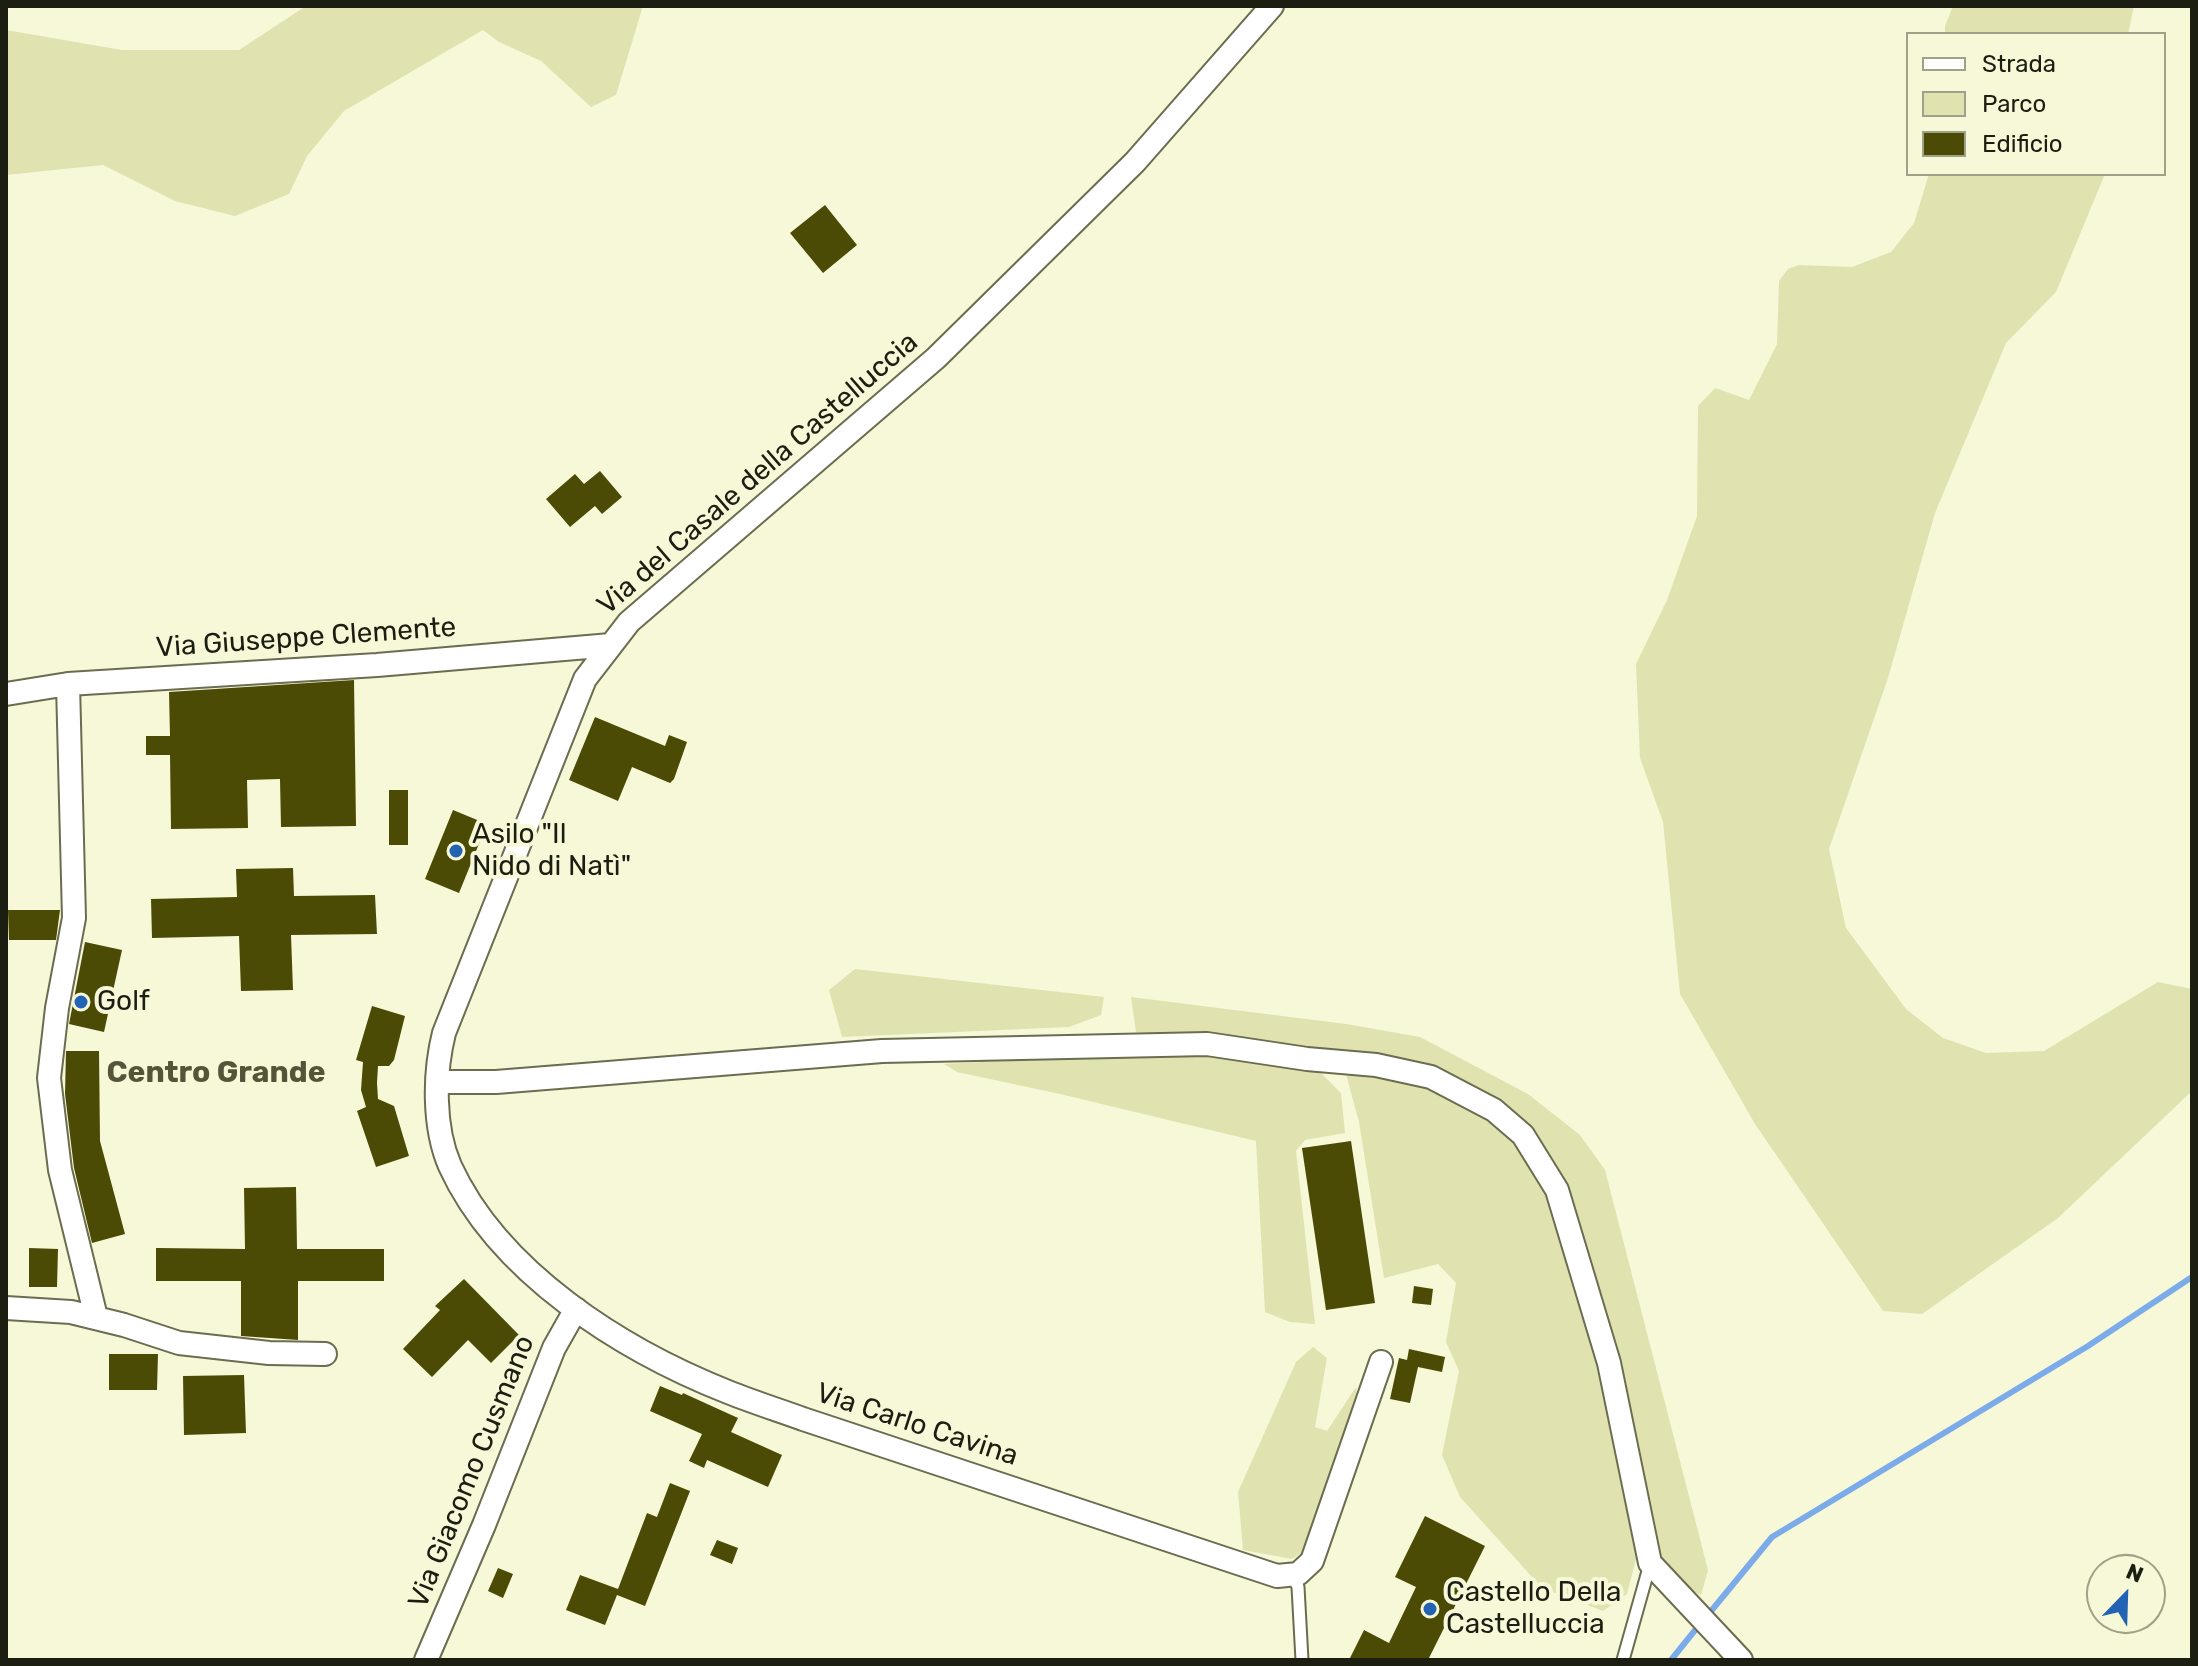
<!DOCTYPE html>
<html>
<head>
<meta charset="utf-8">
<style>
  body { margin:0 }
  #map { position:relative; width:2198px; height:1666px; overflow:hidden; background:#f6f8d8; font-family:Rubik,sans-serif }
  canvas { display:block }
  .frame { position:absolute; inset:0; border:8px solid #1d1e12; pointer-events:none }
  .legend { position:absolute; left:1906px; top:32px; width:260px; height:144px; box-sizing:border-box; background:#f6f8d8; border:2px solid #9fa189; margin:0; padding:10px 14px; list-style:none; font-size:24px; color:#1d1e12 }
  .legend li { display:flex; align-items:center; gap:16px; height:40px }
  .legend b { width:40px; border:2px solid #9fa189 }
  .north { position:absolute; left:2086px; top:1554px; width:80px; height:80px; box-sizing:border-box; background:#f6f8d8; border:2px solid #9fa189; border-radius:50%; rotate:23deg; font-size:22px; font-weight:700; line-height:32px; text-align:center; color:#1d1e12 }
  .north::after { content:''; display:block; margin:auto; width:28px; height:36px; background:#2363b4; clip-path:polygon(50% 0,100% 100%,50% 72%,0 100%) }
</style>
</head>
<body>
<div id="map">
<canvas width="2198" height="1666"></canvas>
<div class="frame"></div>
<ul class="legend">
<li><b style="height:10px;background:#fff"></b>Strada</li>
<li><b style="height:22px;background:#e0e3af"></b>Parco</li>
<li><b style="height:22px;background:#4b4b06"></b>Edificio</li>
</ul>
<div class="north">N</div>
</div>
<script>
const ctx = document.querySelector('canvas').getContext('2d');
ctx.lineJoin = 'round';
function paint(path, color) { ctx.fillStyle = color; ctx.fill(path, 'evenodd'); }
function trace(path, color, width, dash) { ctx.strokeStyle = color; ctx.lineWidth = width; ctx.lineCap = dash ? 'butt' : 'round'; ctx.setLineDash(dash || []); ctx.stroke(path); }
function drawText(font, color, halo, rows, align = 'center') {
  ctx.font = font + ' Rubik,sans-serif'; ctx.lineWidth = 8; ctx.setLineDash([]); ctx.textBaseline = 'middle'; ctx.strokeStyle = halo; ctx.fillStyle = color; for (const [text, x, y, turn = 0] of rows) {
    ctx.save(); ctx.translate(x, y); ctx.rotate((+turn || 0) * Math.PI / 180); ctx.textAlign = isNaN(turn) ? turn : align; if (halo) ctx.strokeText(text, 0, 0); ctx.fillText(text, 0, 0); ctx.restore();
  }
}
paint(new Path2D(`
  M306,6H643L616,95L591,107L541,61L499,42L483,30L344,111L307,156L289,194L235,216L175,201L103,165L6,175V30L122,50H239Z
  M1953,6H2134L2128,34H1945V26Z
  M1929,174H2105L2056,292L2006,343L1935,513L1888,678L1829,849L1846,928L1906,1009L1943,1038L1986,1053L2044,1051L2158,982L2192,989V1091L2058,1218L1922,1314L1883,1311L1755,1124L1680,994L1663,822L1640,758L1636,664L1667,600L1697,516L1698,406L1715,388L1749,400L1777,344L1779,281L1788,269L1799,265L1852,267L1891,252L1914,223Z
  M855,969L1104,997L1101,1015L1069,1027L842,1037L829,990Z
  M1131,997L1346,1024L1420,1037L1528,1094L1580,1135L1605,1170L1708,1570L1701,1595L1671,1580L1649,1552L1636,1559L1627,1594L1603,1611L1542,1588L1460,1497L1442,1455L1459,1371L1446,1342L1456,1283L1438,1264L1384,1278L1359,1122L1344,1067L1310,1050L1136,1032Z
  M1173,1051L1320,1072L1341,1093L1345,1133L1305,1140L1296,1151L1315,1324L1290,1322L1265,1312L1256,1141L1060,1094L957,1072L944,1064Z
  M1313,1347L1327,1358L1315,1427L1327,1431L1356,1387L1358,1403L1304,1551L1292,1559L1243,1550L1238,1492L1296,1362Z`), '#e0e3af');
trace(new Path2D(`
  M1707,1616L1772,1537L2088,1346L2192,1277
  M1671,1660L1696,1629`), '#7cabea', 6);
paint(new Path2D(`
  M825,205L857,245L823,273L790,233Z
  M600,471L622,497L602,514L595,506L570,527L546,499L575,474L584,484Z
  M354,680L356,826L281,827L280,779L247,780L248,828L171,829L170,755H146V736H170L169,692Z
  M595,717L665,746L669,735L687,742L674,779L670,783L632,767L618,801L569,780Z
  M389,790H408V845H389Z
  M453,810L487,824L459,893L425,879Z
  M293,868L294,896L375,895L377,934L291,935L293,990L241,991L239,936L152,938L151,899L237,897L236,869Z
  M8,910H60L56,940H9Z
  M85,942L122,950L104,1032L69,1024Z
  M372,1006L405,1016L394,1060L389,1066H378L377,1083L378,1099L394,1106L409,1156L376,1167L357,1111L366,1107L361,1090L363,1062L356,1060Z
  M66,1051H99L100,1141L125,1234L92,1243L74,1168L65,1094Z
  M1351,1141L1375,1303L1326,1310L1302,1148Z
  M296,1187L297,1249H384V1281H298V1340L241,1336V1281H156V1248L245,1249L244,1188Z
  M29,1248L58,1249L57,1287H29Z
  M464,1279L519,1335L491,1363L468,1340L432,1377L403,1349L440,1310L435,1306Z
  M1414,1286L1433,1289L1431,1305L1412,1303Z
  M1409,1349L1445,1357L1442,1372L1418,1367L1410,1403L1390,1399L1399,1358L1407,1360Z
  M109,1354H158L157,1390H109Z
  M244,1375L246,1433L184,1435L183,1376Z
  M660,1386L682,1395L683,1393L738,1418L731,1432L782,1455L768,1487L707,1460L704,1468L689,1461L702,1434L650,1411Z
  M670,1483L690,1491L645,1606L617,1595L605,1625L566,1610L580,1575L618,1589L647,1513L657,1517Z
  M1425,1516L1485,1546L1428,1660H1349L1364,1630L1389,1643L1416,1587L1395,1577Z
  M717,1540L738,1548L732,1564L710,1555Z
  M498,1568L513,1574L503,1598L488,1591Z`), '#4b4b06');
const lane = new Path2D(`
  M1293,1576L1298,1587L1302,1660
  M1623,1660L1650,1564`);
const street = new Path2D(`
  M1272,6L1135,162L936,358L629,622L585,679L444,1033C434,1073 433,1127 450,1166C499,1273 622,1350 728,1392C753,1402 778,1410 803,1419L1277,1576L1298,1574L1312,1561L1381,1362
  M68,684L74,918L57,1008L49,1078L60,1170L96,1317
  M6,694L68,684L377,665L611,645
  M438,1082H496L882,1051L1207,1044L1307,1059L1376,1065L1431,1077L1494,1110L1523,1135L1557,1190L1609,1363L1650,1563L1741,1660
  M6,1308L71,1312L124,1325L179,1343L269,1353L325,1354
  M426,1660L484,1525L554,1348L576,1309`);
trace(lane, '#6b6c50', 15);
trace(street, '#6b6c50', 26);
trace(lane, '#fff', 11);
trace(street, '#fff', 22);
for (const [x, y, r, color] of [
  [456,851,8,"#2363b4"],
  [81,1002,8,"#2363b4"],
  [1430,1609,8,"#2363b4"]
]) { const dot = new Path2D(); dot.arc(x, y, r, 0, 2 * Math.PI); ctx.fillStyle = color; ctx.fill(dot); trace(dot, '#f6f8d8', 3); }
drawText('28px', '#1d1e12', '#f6f8d8', [
  ["Via del Casale della Castelluccia",758,474,-41],
  ["Via Giuseppe Clemente",306,638,-4],
  ["Via Carlo Cavina",917,1425,18],
  ["Via Giacomo Cusmano",472,1472,-68]
]);
drawText('28px', '#1d1e12', '#f6f8d8', [
  ["Asilo \"Il",472,835],
  ["Nido di Natì\"",472,867],
  ["Golf",97,1002],
  ["Castello Della",1446,1593],
  ["Castelluccia",1446,1625]
], 'left');
drawText('bold 30px', '#535439', '#f6f8d8', [
  ["Centro Grande",216,1073]
]);
</script>
</body>
</html>
